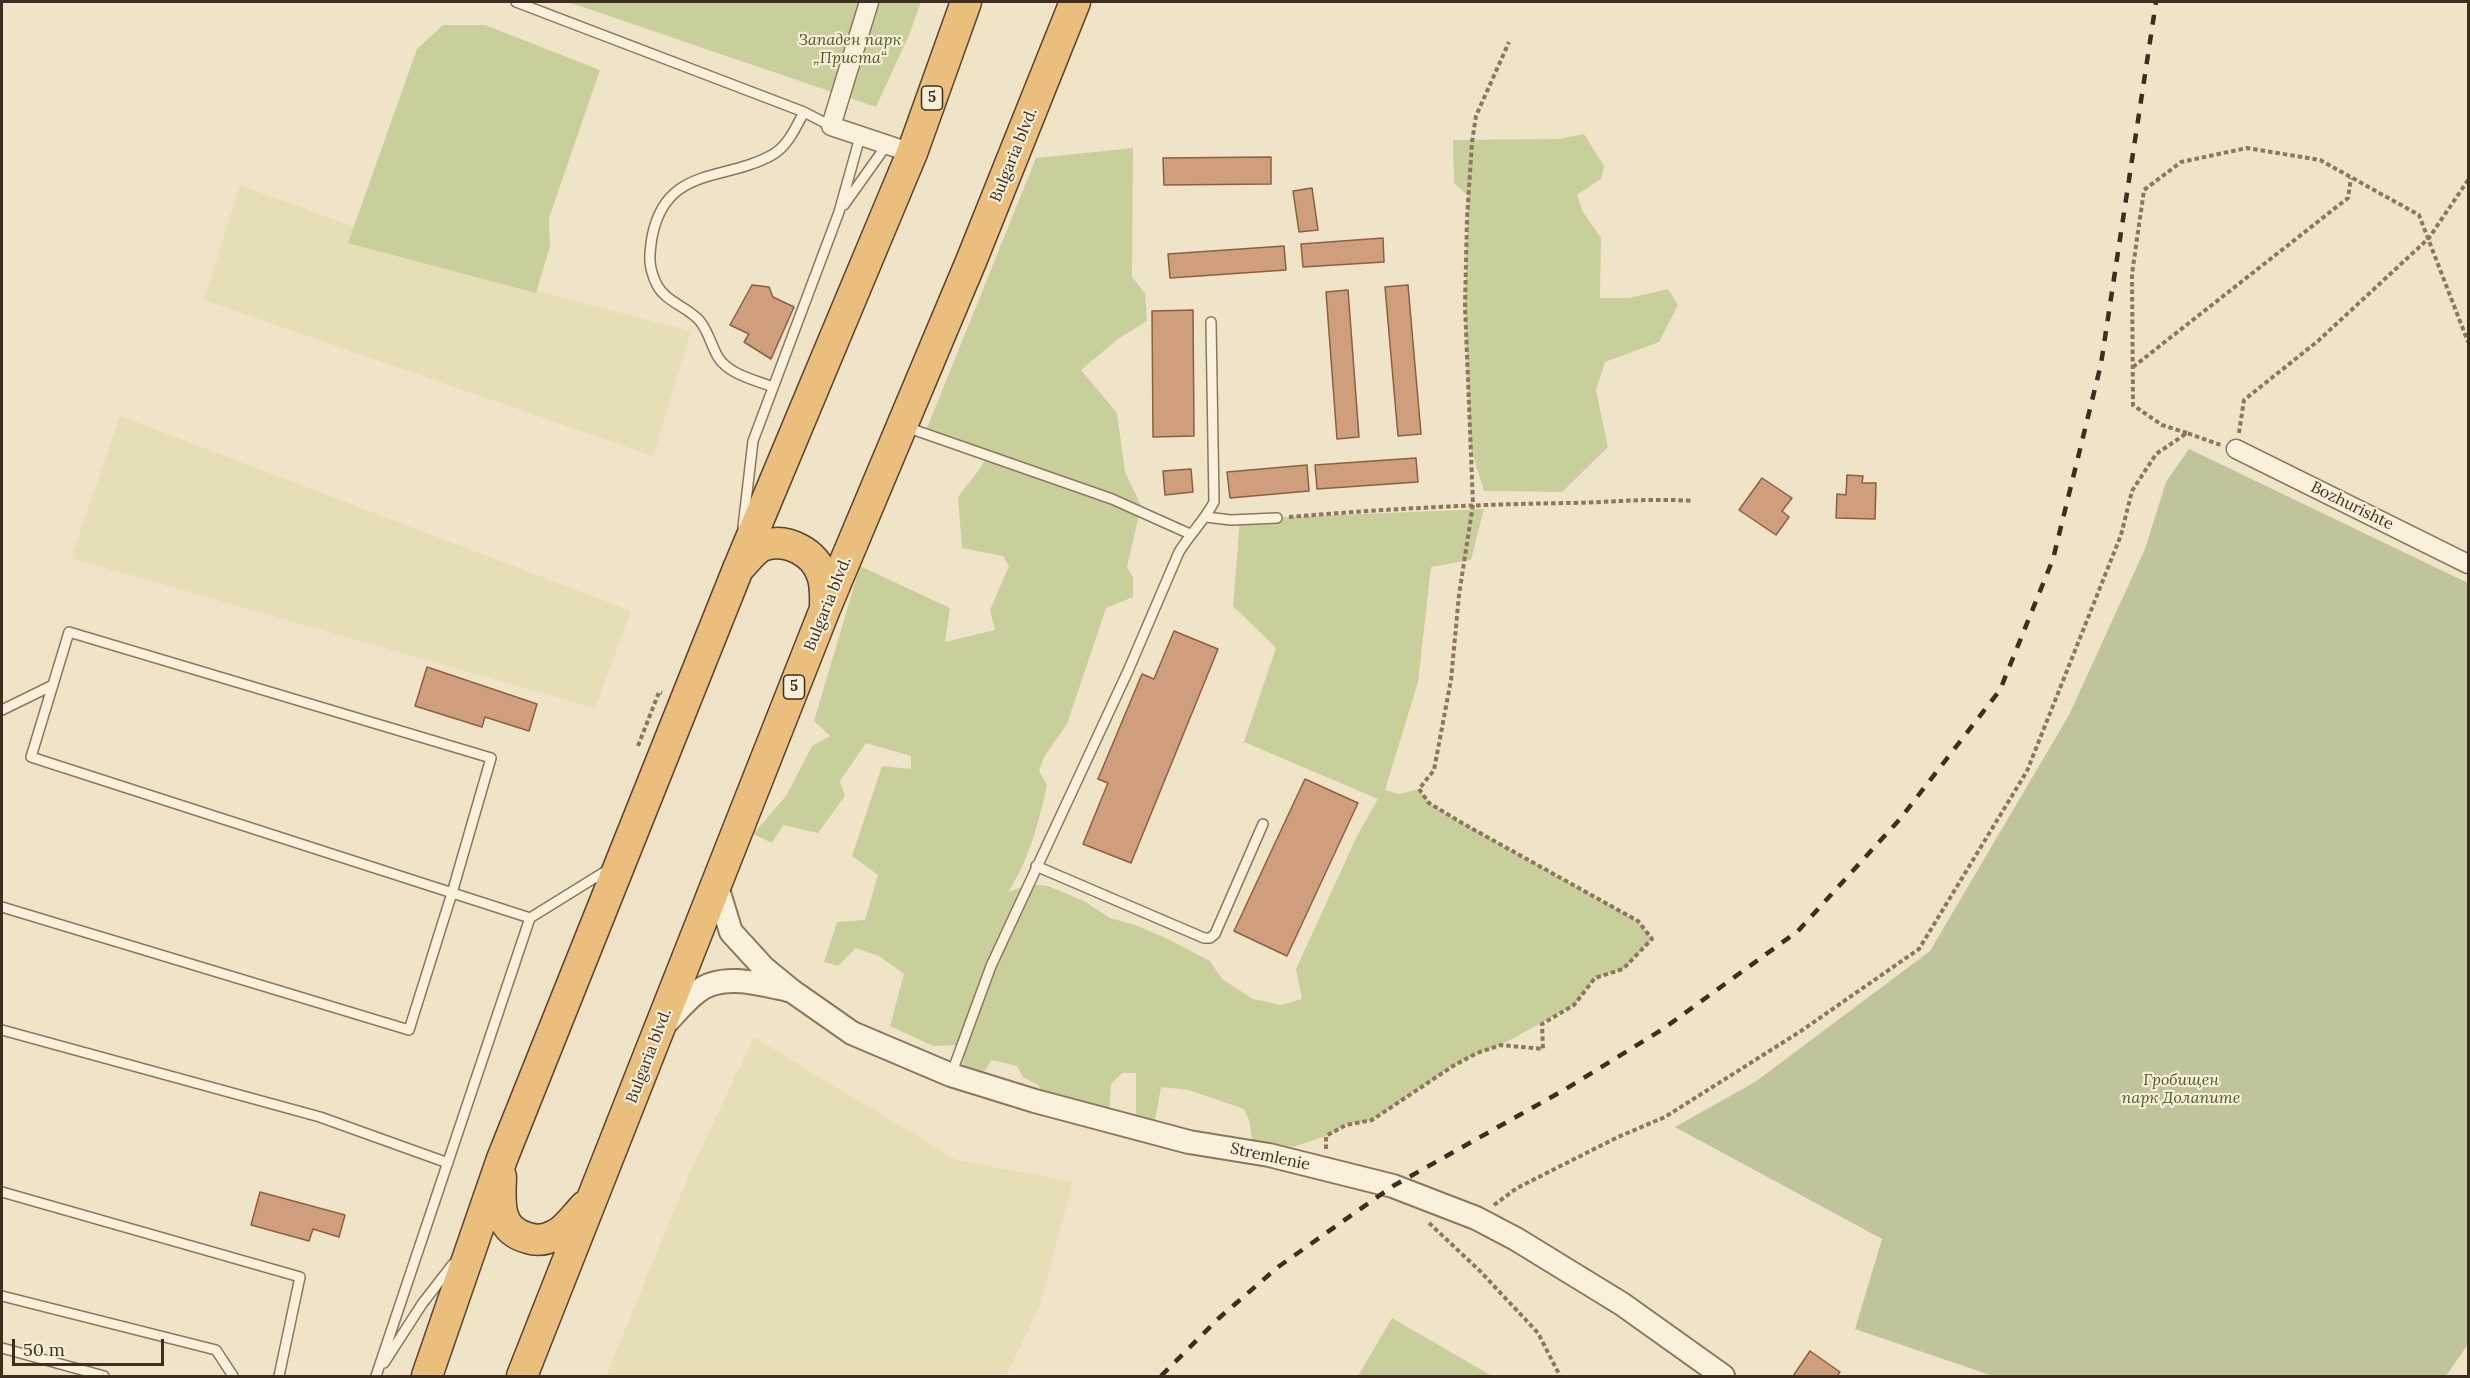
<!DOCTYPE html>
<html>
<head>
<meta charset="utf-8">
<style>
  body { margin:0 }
  #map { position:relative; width:2470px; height:1378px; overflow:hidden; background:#f0e4c8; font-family:Lora,serif }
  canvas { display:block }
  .frame { position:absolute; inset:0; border:3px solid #3d2e20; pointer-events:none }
  .scale { position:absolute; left:12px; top:1339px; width:152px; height:27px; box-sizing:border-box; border:3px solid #3d2e20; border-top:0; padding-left:8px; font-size:18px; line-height:21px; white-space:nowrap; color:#3d2e20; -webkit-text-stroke:4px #f7eed8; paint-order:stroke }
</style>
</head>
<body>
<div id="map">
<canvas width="2470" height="1378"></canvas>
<div class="frame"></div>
<div class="scale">50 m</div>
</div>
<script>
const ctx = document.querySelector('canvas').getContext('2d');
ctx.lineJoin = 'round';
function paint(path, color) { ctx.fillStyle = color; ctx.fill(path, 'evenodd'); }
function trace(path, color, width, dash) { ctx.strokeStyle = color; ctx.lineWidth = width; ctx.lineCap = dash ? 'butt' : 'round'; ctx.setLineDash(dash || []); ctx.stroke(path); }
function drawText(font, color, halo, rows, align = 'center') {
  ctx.font = font + ' Lora,serif'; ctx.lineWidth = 4.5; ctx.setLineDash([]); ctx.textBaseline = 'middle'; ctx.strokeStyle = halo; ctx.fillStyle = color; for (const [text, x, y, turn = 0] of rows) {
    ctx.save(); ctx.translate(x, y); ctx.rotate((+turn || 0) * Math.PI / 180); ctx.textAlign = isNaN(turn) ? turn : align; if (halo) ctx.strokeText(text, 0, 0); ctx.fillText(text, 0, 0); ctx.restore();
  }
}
paint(new Path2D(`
  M240,185L354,227L349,243L691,331L653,456L204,300Z
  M120,416L631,611L595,708L71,558Z
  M754,1037L956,1160L1073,1182L1040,1305L1006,1376H606L690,1172Z`), '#e6deb5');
paint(new Path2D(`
  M568,2H921L909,35L876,107Z
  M443,25H485L600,70L549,218L550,246L536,293L348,243L417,49Z
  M1584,134L1604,166L1601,179L1577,195L1583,212L1601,238L1600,298H1629L1668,289L1678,305L1659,342L1605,362L1596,390L1608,447L1562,492L1484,491L1470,446L1465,306L1468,196L1454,183L1453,140L1560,139Z
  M1133,148L1132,277L1145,293L1147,321L1118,339L1081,370L1117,413L1125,472L1141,506L1127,567L1133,577V597L1106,608L1067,724L1044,757L1039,771L1047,785C1039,821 1029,861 1008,892L1030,884L1048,886L1084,901L1110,918L1135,925L1168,939L1210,961L1222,979L1253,999L1281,1005L1302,999L1296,969L1357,836L1378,799L1244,742L1276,648L1233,606L1240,519L1484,509L1471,560L1431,567L1418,682L1385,790L1399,794L1419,789L1429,803L1462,823L1638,921L1652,939L1623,969L1595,978L1574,1005L1501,1045L1477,1053L1453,1066L1372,1120L1346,1125L1326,1136L1293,1147L1278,1144L1269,1155L1254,1150L1249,1120L1244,1109L1189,1090L1161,1087L1155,1120L1136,1117V1073H1122L1111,1084L1109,1114L1045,1099L1038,1085L1023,1077L1017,1066L992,1060L983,1073L963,1066L964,1045L933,1046L890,1026L904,974L879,956L856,948L838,966L824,962L837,922L865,920L878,875L852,856L882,766L911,769V756L866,743L840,781L845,796L818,833L783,825L772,843L753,834L786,796L812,746L830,736L814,721L860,566L950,608L945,642L995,630L990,610L1009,566L1003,556L962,548L958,497L981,467L989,451L927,428L1036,158Z
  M1392,1318L1492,1376H1358Z`), '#c9cf9b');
paint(new Path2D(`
  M2189,449L2468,583V1344L2446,1376H1993L1855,1329L1882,1239L1675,1127L1755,1082L1930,951L2069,715L2145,549L2166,482Z`), '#bfc49a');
const building = new Path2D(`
  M1271,157V184L1164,185L1163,158Z
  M1312,188L1318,230L1299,232L1293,191Z
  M1383,238L1384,262L1303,267L1301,244Z
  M1284,246L1286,270L1170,278L1168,254Z
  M752,285L769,287L773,297L794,307L771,359L744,342L749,334L730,325Z
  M1408,285L1421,434L1398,436L1385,287Z
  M1348,290L1359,437L1337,439L1326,292Z
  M1193,310L1194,436L1153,437L1152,311Z
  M1416,458L1418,482L1317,489L1315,465Z
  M1307,465L1309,491L1230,498L1227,472Z
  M1191,469L1193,492L1165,495L1163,471Z
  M1847,475L1863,476L1862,483H1876L1875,519L1836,518L1837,494L1846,495Z
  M1762,478L1792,498L1782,511L1789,517L1776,535L1739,510Z
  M1174,631L1218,649L1131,863L1083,844L1108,783L1098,779L1142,674L1154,679Z
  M427,667L537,704L529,731L485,717L482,727L415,706Z
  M1305,779L1358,803L1287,956L1234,931Z
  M260,1192L345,1215L339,1237L313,1229L309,1241L251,1225Z
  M1810,1351L1840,1372L1837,1376H1793Z`);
paint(building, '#cf9f7d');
trace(building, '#8d5f41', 1.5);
const service = new Path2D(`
  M516,2L804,112L831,126
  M844,205L886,146
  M773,387C755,380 728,374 718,357C711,345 708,330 699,320C687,307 665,301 657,285C648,267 649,256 652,237C666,165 724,182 772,155C788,146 796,127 804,112
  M906,427L1112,499L1190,534
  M1206,517L1231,520L1277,518
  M743,527L753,441L839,212L860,137
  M2,710L53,685
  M1036,866L1204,938H1210L1215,934L1263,824
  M2,907L409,1030L452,893L491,758L69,632L31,757L530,918
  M2,1030L320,1117L448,1163
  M951,1075L991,966L1128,671L1179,552C1190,534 1204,521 1214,502L1211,322
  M2,1192L300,1277L279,1376
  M2,1296L216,1350L233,1376
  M2,1348L104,1376
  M384,1363L422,1304L453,1264
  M376,1376L530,918L609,869`);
const minor = new Path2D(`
  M869,2L831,126L912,153
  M2236,449L2468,564`);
const tertiary = new Path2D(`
  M716,883L731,932L764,968L792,991L852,1033L951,1075L1035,1101L1189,1142L1269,1155L1393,1186L1476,1218L1516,1239L1622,1304L1723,1376
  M664,1025C675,1014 685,1001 697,992C721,972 761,984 788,990`);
const trunk = new Path2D(`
  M740,567C747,560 755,548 765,545C788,538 815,553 822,575C826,585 825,598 825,609
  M501,1177C500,1203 497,1230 528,1238C537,1241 546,1240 555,1235C566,1230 577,1214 585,1206
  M427,1376L502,1159L738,569L912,153L966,2
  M522,1376L825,609L972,259L1075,2`);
trace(service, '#8d765c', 12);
trace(minor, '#8d765c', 21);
trace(tertiary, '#8d765c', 26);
trace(trunk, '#5b4430', 33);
trace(new Path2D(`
  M2133,367L2348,198L2351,178
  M2187,433L2162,425L2133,405L2132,274L2144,190L2181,162L2247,148L2320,160L2419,215L2468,342
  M2239,433L2244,400L2318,341L2429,238L2468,180
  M1289,517C1384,509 1478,504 1573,503C1614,502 1652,498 1693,501
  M638,746L659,692L662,693
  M1326,1149V1136L1346,1125L1372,1120L1453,1066L1477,1053L1501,1045L1543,1049L1542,1024L1574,1005L1595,978L1623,969L1652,939L1638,921L1462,823L1429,803L1419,789L1434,770L1451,680L1459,595L1473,504L1465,306L1467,218L1472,142L1476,116L1509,42
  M1494,1205L1517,1188L1618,1137L1665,1117L1801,1031L1919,949L2027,771L2121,535L2132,491L2156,454L2187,433L2221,445
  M1429,1223L1480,1271L1538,1333L1560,1376`), '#8d765c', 4, [4.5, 3]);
trace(service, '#faf1dc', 9);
trace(minor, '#faf1dc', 18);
trace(tertiary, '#faf1dc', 22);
trace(trunk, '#eabe7c', 30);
trace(new Path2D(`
  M1161,1376L1219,1318L1278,1267L1393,1186L1564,1090L1663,1029L1798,931L1900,819L2000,690L2053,559L2101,364L2156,2`), '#3d2e20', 4.5, [10, 10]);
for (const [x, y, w] of [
  [932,98,21],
  [794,687,21]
]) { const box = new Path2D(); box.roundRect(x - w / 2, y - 12, w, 24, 4.5); ctx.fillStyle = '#f7eed8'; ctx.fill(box); trace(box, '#3d2e20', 1.5); }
drawText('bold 15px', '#3d2e20', null, [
  ["5",932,98],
  ["5",794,687]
]);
drawText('italic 16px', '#4d5a26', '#f7eed8', [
  ["Западен парк",850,40],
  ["„Приста“",850,58],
  ["Гробищен",2181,1080],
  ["парк Долапите",2181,1098]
]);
drawText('16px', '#3d2e20', '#f7eed8', [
  ["Bulgaria blvd.",1014,155,-68],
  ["Bozhurishte",2352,506,26],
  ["Bulgaria blvd.",828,604,-68],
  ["Bulgaria blvd.",649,1056,-69],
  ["Stremlenie",1270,1157,12]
]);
</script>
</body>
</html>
